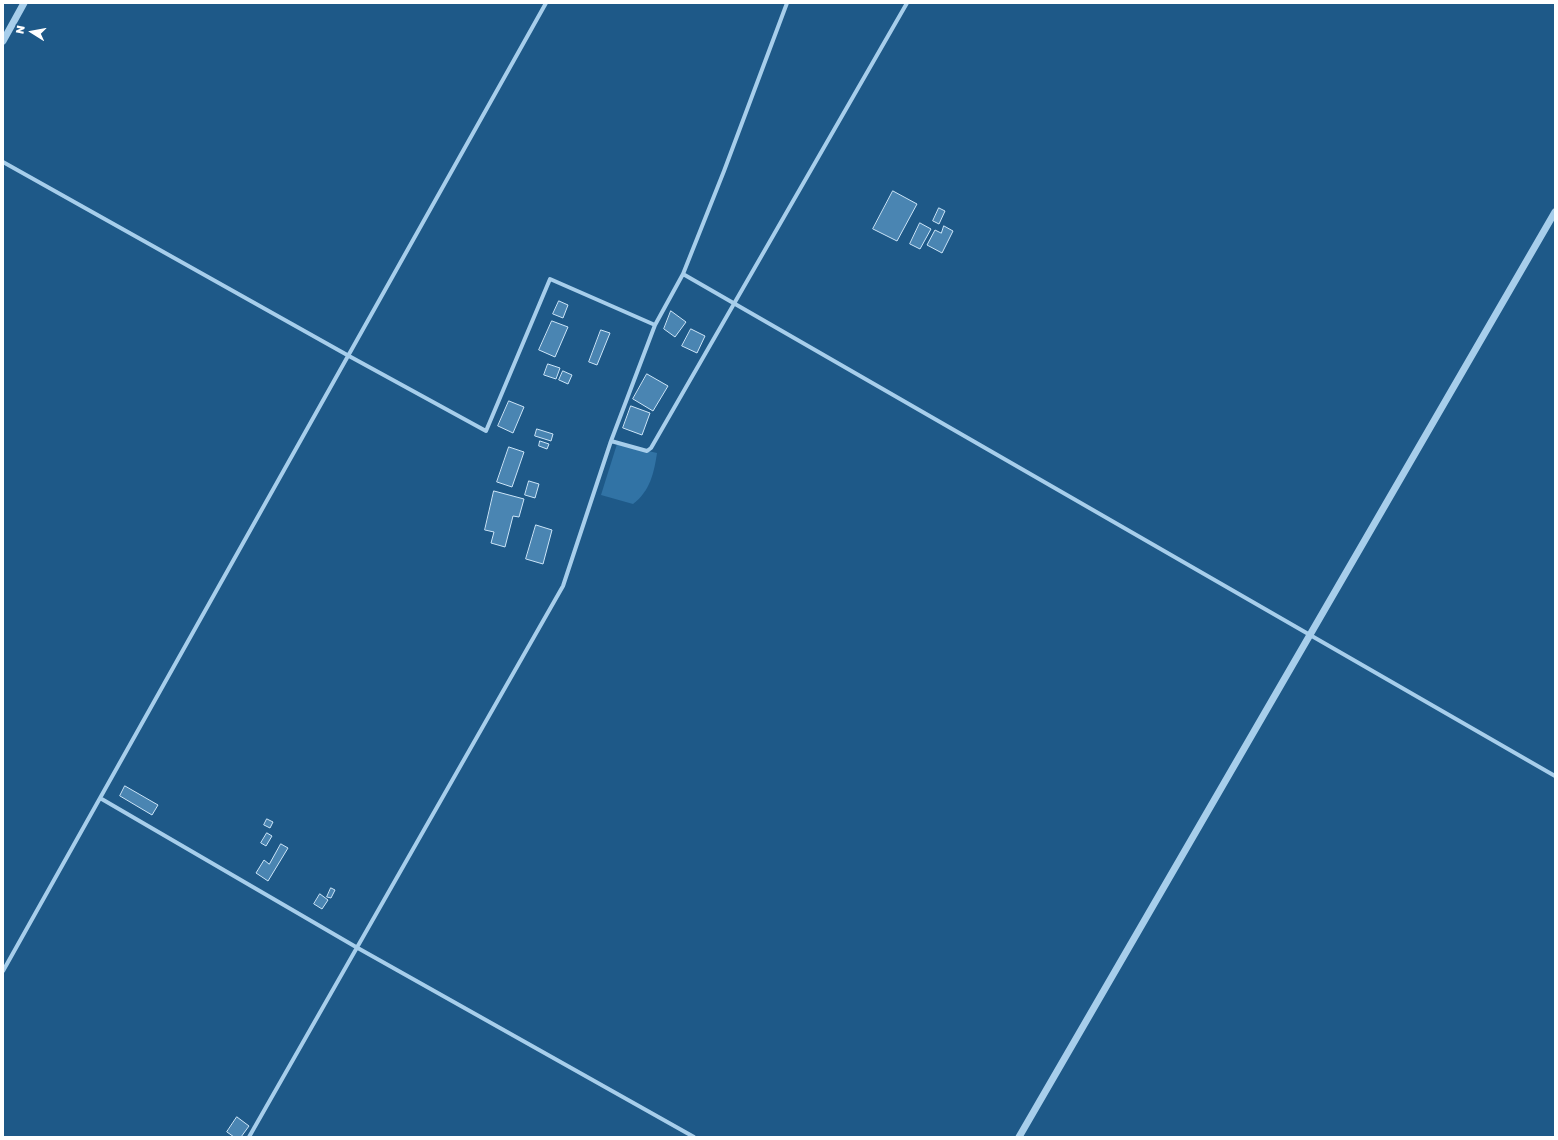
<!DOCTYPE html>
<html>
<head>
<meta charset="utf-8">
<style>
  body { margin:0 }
  #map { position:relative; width:1558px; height:1140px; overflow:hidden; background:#1e5988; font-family:"Golos Text",sans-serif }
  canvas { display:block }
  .frame { position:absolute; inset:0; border:4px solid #fff; pointer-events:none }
  .north { position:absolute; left:12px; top:12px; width:40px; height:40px; -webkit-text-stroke:3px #1e5988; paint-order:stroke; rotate:281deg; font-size:11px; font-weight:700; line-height:16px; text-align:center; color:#fff }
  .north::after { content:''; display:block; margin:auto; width:14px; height:18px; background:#fff; clip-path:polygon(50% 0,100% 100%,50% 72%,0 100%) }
</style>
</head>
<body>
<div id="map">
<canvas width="1558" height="1140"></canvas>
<div class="frame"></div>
<div class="north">N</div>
</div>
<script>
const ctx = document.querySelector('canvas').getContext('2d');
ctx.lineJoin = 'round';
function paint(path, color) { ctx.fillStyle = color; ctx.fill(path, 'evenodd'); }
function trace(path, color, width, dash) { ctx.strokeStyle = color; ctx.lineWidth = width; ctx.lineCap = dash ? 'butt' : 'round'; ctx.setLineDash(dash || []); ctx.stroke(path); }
paint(new Path2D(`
  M617,444L657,453C654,473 650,491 633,504L601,495Z`), '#3173a5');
const building = new Path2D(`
  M893,191L917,204L897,241L873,229Z
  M939,208L945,211L939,224L933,221Z
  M920,223L931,229L920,249L910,244Z
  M944,226L953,231L942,253L927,245L935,230L941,233Z
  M559,301L568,305L563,318L553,314Z
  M671,311L686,322L675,337L664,329Z
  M552,321L568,327L555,357L539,350Z
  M691,329L705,336L697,353L682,346Z
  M601,330L610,333L597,365L589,362Z
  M548,364L560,368L556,379L544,375Z
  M563,371L572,375L568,384L559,380Z
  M647,374L668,386L653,411L633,399Z
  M509,401L524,407L513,433L498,426Z
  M631,406L650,413L642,435L623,428Z
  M537,429L553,434L551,441L535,436Z
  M540,441L549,444L547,449L539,446Z
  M509,447L524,452L512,487L497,482Z
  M529,481L539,484L535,498L525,495Z
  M494,491L524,499L519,517L513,516L505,547L491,543L494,532L485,530Z
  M536,525L552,530L543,564L526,559Z
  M125,786L158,805L152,815L120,796Z
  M267,819L273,822L270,828L264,825Z
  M267,833L272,836L266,846L261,843Z
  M281,844L288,848L268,881L256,873L264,860L269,864Z
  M331,888L335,890L331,898L327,897Z
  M320,894L328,900L322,909L314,904Z
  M237,1117L249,1126L241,1137H234L227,1132Z`);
paint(building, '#4a85b2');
trace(building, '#cce5f8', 1);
trace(new Path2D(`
  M3,162L349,356L486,431L550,279L655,325
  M683,274L724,171L787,3
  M611,441L647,451L651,448L907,3
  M100,798L356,947L694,1137
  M3,971L546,3
  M249,1137L563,586L611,441L655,325L683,274L1555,776`), '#a7ceeb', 4);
trace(new Path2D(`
  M3,41L24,3
  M1019,1137L1555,212`), '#a7ceeb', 7);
</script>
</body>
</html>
